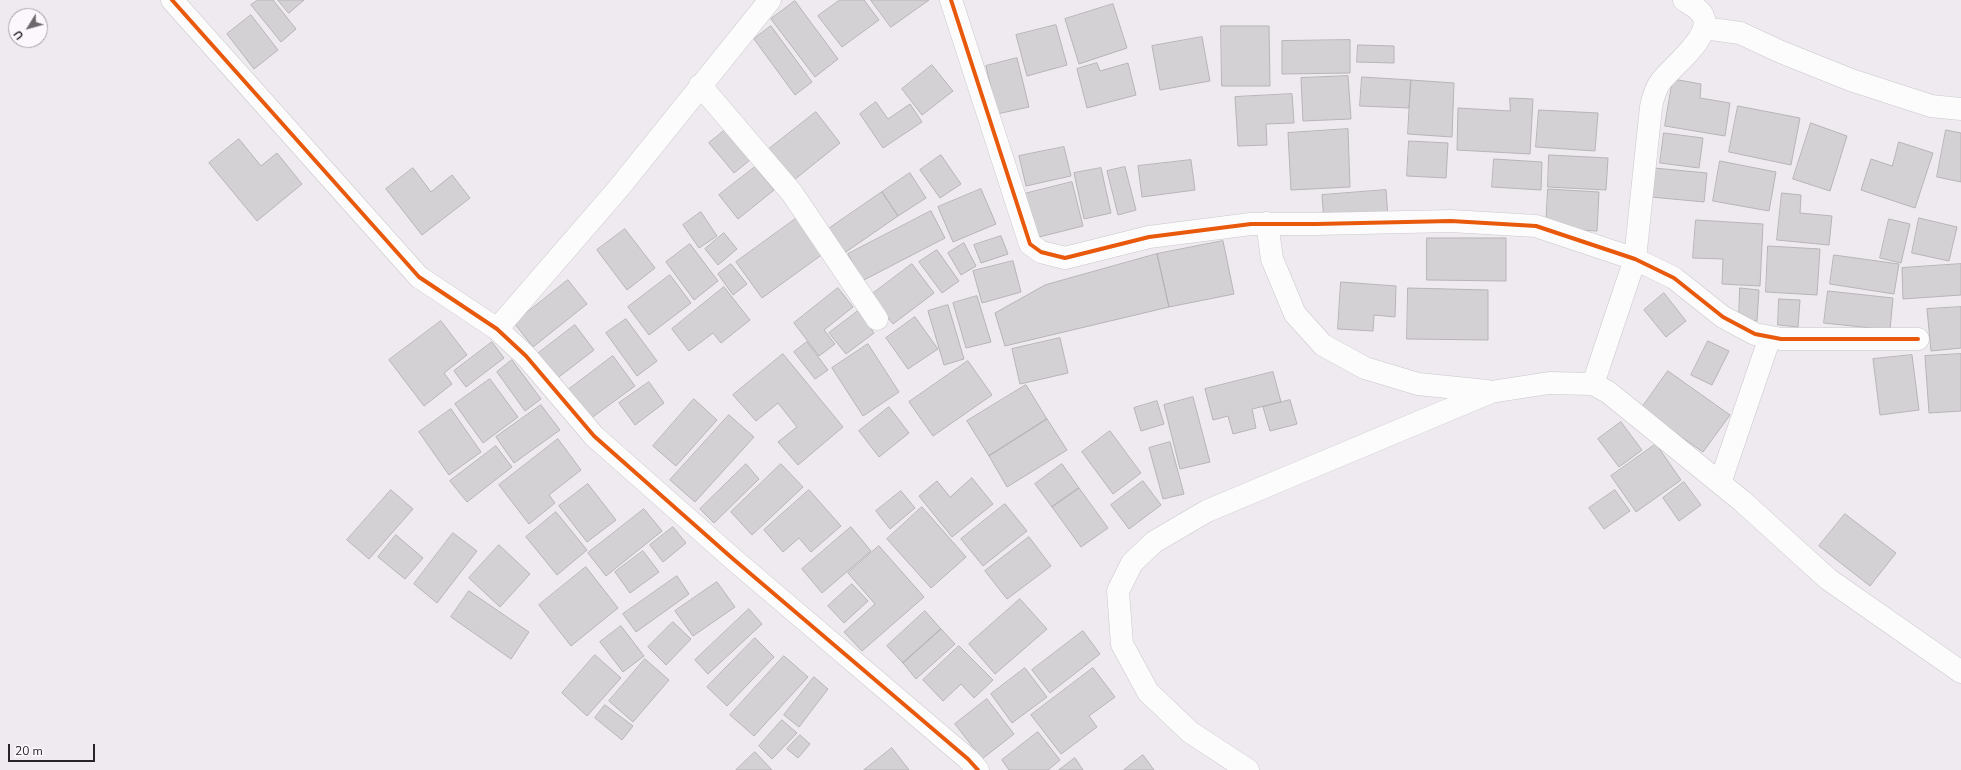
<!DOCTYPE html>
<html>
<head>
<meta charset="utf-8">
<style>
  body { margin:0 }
  #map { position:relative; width:1961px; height:770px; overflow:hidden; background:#eeeaef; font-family:"Nunito Sans",sans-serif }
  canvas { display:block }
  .north { position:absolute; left:8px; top:8px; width:40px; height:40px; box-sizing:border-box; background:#fcf7fd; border:1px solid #a6a3a7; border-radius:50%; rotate:233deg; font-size:11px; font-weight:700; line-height:16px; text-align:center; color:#262426 }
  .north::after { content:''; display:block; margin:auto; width:14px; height:18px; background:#6c696c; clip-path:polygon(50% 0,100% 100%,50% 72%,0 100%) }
  .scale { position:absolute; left:8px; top:744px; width:87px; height:18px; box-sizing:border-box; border:2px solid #262426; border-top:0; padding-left:5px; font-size:12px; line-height:14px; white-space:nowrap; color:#262426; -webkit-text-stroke:3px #fcf7fd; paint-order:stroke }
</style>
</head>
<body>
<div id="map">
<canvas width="1961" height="770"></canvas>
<div class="north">U</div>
<div class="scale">20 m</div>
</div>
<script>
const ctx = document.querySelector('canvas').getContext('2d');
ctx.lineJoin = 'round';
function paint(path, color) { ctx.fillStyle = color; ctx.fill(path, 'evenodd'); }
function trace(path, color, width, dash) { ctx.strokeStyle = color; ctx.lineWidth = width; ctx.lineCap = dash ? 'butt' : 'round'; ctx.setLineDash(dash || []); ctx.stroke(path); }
const building = new Path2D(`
  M258,0H273L296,29L281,42L251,5Z
  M278,0H304L289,13Z
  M840,0H864L879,20L842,47L818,16Z
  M871,0H929L891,27Z
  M795,1L838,59L815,77L771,19Z
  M1113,4L1127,48L1079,64L1065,19Z
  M251,15L278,50L254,69L227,34Z
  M1056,25L1067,65L1027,76L1016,35Z
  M771,26L812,82L795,95L754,39Z
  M1221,26H1269L1270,86H1222Z
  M1202,37L1210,81L1160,90L1152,46Z
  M1350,40V73L1282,74V41Z
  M1358,45L1394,46V63L1357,62Z
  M1017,58L1029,107L997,114L986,66Z
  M1097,63L1100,71L1128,63L1136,95L1087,108L1077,69Z
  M932,65L953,91L922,115L902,89Z
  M1348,76L1351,119L1303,121L1301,78Z
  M1362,77L1411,80L1409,108L1360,106Z
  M1673,79L1701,84L1700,98L1730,103L1725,136L1665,126Z
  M1411,80L1454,83L1452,137L1408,134Z
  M1292,94L1294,123L1266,124L1267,145L1238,146L1235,97Z
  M1510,98L1533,99L1530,154L1457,150L1458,108L1510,111Z
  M876,102L888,119L910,104L922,122L883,148L860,114Z
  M1738,106L1800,118L1791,165L1729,152Z
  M1539,110L1598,113L1595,151L1536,147Z
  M816,112L840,143L794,180L769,149Z
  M1811,123L1847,136L1830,191L1793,179Z
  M730,126L755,156L734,173L709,143Z
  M1348,129L1350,187L1291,190L1288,133Z
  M1946,130L1961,133V182L1937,177Z
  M1664,133L1703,138L1699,168L1660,163Z
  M239,139L261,166L277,153L302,184L257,221L209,163Z
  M1409,141L1448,143L1446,178L1407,176Z
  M1899,142L1933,153L1915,208L1861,190L1871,159L1892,166Z
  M1064,147L1071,176L1026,186L1019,156Z
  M941,155L961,184L940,198L920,170Z
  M1549,155L1608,158L1606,190L1548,187Z
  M1494,159L1542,162L1541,190L1492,187Z
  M1191,160L1195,190L1142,197L1138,166Z
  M1720,161L1776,172L1769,211L1713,201Z
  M755,167L774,190L738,219L719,195Z
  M1125,167L1136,210L1118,215L1107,171Z
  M413,168L431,192L452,175L470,198L422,235L386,189Z
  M1101,168L1111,213L1084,219L1074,173Z
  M1654,168L1707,173L1704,202L1651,197Z
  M910,173L926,198L898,216L882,192Z
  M1072,182L1083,226L1031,239L1020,195Z
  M981,189L996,224L953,242L938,207Z
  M1548,189L1599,192L1597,231L1546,228Z
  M1386,190L1388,218L1324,223L1322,195Z
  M882,192L898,216L840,256L824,232Z
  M1782,193L1801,195L1800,213L1832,216L1829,245L1777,240Z
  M931,211L945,238L862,281L848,254Z
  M701,212L717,236L699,248L683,225Z
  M801,215L827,251L762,298L736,262Z
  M1919,218L1957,227L1949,261L1912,253Z
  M1889,219L1910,224L1901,263L1880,258Z
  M1696,220L1763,224L1760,286L1722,284L1723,259L1693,258Z
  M625,229L655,268L627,290L597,250Z
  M724,233L737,249L718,265L705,249Z
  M1001,236L1008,254L981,263L974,245Z
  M1427,238H1506V281L1427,280Z
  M1223,241L1234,294L1169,307L1157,254Z
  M964,243L976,266L961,275L948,253Z
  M690,244L718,281L694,300L666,262Z
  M1768,246L1820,249L1817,295L1766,292Z
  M937,250L959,281L942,293L919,262Z
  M1157,254L1169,307L1005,346L995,313L1045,285Z
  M1834,255L1899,264L1894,294L1830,284Z
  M1013,261L1021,292L982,303L973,271Z
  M731,264L747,284L733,295L718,274Z
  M912,264L934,293L893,324L871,295Z
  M1961,264V295L1903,299L1902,268Z
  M670,275L691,303L649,335L628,307Z
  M568,280L587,304L533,347L514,323Z
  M1341,282L1396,286L1395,317L1374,315L1373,331L1338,329Z
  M724,287L750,320L721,343L713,333L689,351L672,329Z
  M838,288L853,307L824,330L835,344L819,356L794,323Z
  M1408,288L1488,290V340L1407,339Z
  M1740,288L1759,290L1757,321L1739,320Z
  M1828,291L1893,298L1890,330L1824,323Z
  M1664,293L1686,321L1666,337L1644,310Z
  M977,296L991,342L966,348L953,303Z
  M1779,299L1800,300L1798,327L1778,325Z
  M948,305L964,359L944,365L928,311Z
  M1961,307V348L1931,351L1927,309Z
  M858,311L874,333L846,354L829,333Z
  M915,317L938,349L908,369L886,338Z
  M626,319L657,361L637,376L606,333Z
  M441,321L467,355L444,373L452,384L424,406L389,360Z
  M575,325L594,350L555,380L536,355Z
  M1060,338L1068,373L1020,384L1012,349Z
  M1708,341L1729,351L1712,385L1691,375Z
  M492,342L504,358L466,387L454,371Z
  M807,342L828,370L815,379L794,352Z
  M868,344L899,392L863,416L832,368Z
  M783,354L843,427L798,465L778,442L797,427L778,403L756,421L733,395Z
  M1961,354V411L1929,413L1925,356Z
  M1912,355L1919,410L1880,415L1873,359Z
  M613,356L635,386L590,419L568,390Z
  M512,360L541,399L525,411L497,372Z
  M968,361L992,395L933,436L909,402Z
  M1668,371L1730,415L1703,452L1641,409Z
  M1273,372L1281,402L1252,409L1256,428L1233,434L1228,416L1213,420L1205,389Z
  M490,379L518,417L483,443L455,404Z
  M649,382L664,403L635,425L619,403Z
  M1026,385L1047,419L989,456L967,421Z
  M1193,397L1210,462L1180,469L1164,405Z
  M694,399L717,420L676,466L653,446Z
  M1290,400L1297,424L1270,431L1263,407Z
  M1157,401L1164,424L1141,431L1134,408Z
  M541,405L560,430L514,463L496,437Z
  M889,407L909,433L879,457L859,431Z
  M451,409L481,452L449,475L419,432Z
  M729,415L754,437L695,502L670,480Z
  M1047,419L1067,450L1007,487L989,456Z
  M1621,422L1642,450L1619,467L1598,439Z
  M1110,431L1141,473L1113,494L1082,452Z
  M558,439L581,470L549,495L555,503L529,524L499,485Z
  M1170,442L1184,494L1163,499L1149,448Z
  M1656,444L1681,480L1636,512L1611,476Z
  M496,446L512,467L467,502L450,481Z
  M746,464L759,479L714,523L700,509Z
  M781,464L803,487L752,535L731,512Z
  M1062,464L1079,488L1052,507L1035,484Z
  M972,478L993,504L952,537L919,496L937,481L950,497Z
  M1143,481L1161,505L1129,529L1111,505Z
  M1684,482L1701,505L1679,521L1663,498Z
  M588,484L616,520L587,542L559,506Z
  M1079,488L1108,528L1081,547L1052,507Z
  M391,490L413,509L369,559L347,540Z
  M809,490L841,526L811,552L799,538L783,552L764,530Z
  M1615,490L1630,511L1604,529L1589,508Z
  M901,491L915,508L890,529L876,511Z
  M1005,504L1027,531L983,566L961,539Z
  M922,507L966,557L931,588L887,539Z
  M644,509L662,531L606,576L588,553Z
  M556,512L587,550L557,575L526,537Z
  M1845,514L1896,553L1870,586L1819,546Z
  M673,527L686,543L663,562L650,545Z
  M851,527L871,551L822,593L802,569Z
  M453,533L477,551L437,603L414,584Z
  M396,535L423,558L405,579L378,557Z
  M1029,537L1051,566L1007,599L985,571Z
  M499,545L530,574L500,607L469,578Z
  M879,546L924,597L862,651L844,632L875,604L848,573Z
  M643,551L659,572L630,593L615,572Z
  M586,567L618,608L571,646L539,605Z
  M677,576L689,594L636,632L623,614Z
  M717,582L735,607L693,636L675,611Z
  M852,584L868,601L844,623L828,606Z
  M469,591L529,632L511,659L451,617Z
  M1020,599L1047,629L995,674L969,644Z
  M749,609L762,624L708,674L695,660Z
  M925,611L941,629L903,663L887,646Z
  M673,622L691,639L666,665L648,647Z
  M621,626L644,656L623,672L600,642Z
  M941,629L955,644L916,679L903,663Z
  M1083,631L1100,654L1050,693L1032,670Z
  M755,638L774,657L727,706L707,687Z
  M959,646L993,680L974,698L961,684L943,701L923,680Z
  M595,655L621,678L587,716L562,693Z
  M784,656L808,677L754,736L730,715Z
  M645,659L669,680L633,722L609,701Z
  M1025,668L1047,697L1012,723L991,694Z
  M1093,668L1115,697L1089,716L1097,727L1061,754L1031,715Z
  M814,677L828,689L799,727L784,715Z
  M987,699L1014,734L982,759L955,724Z
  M605,705L633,726L622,740L595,718Z
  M782,720L797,733L772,759L759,746Z
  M1038,732L1060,760L1048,770H1009L1002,760Z
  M800,735L810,744L798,758L787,749Z
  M892,748L909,770H864Z
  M755,752L772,770H736Z
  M1143,755L1154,770H1124Z
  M1075,758L1083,770H1059Z`);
paint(building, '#d4d1d5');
trace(building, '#b7b4b7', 1);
const minor = new Path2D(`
  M172,0L419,277L497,329L526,356L594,436L732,558L968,759L978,770
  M951,0L1030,244L1041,252L1065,258L1149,237L1251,224H1316L1451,221L1536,226L1635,259L1674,278L1723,317L1755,334L1781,339H1918
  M1704,28L1740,33L1781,52L1851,80L1931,106L1961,109
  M700,85L792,193L877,319
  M1267,223L1272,259L1295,314L1323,345L1365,368L1418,384L1487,391
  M497,329L618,189L770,0
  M1593,384L1635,259L1651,107C1653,97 1655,89 1661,81C1673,66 1713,36 1703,16C1700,9 1690,4 1684,0
  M1720,483L1770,337
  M1248,770L1190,732L1148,692L1122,644L1118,591L1132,563L1154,542L1207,511L1491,392L1549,383L1593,384L1608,392L1742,501L1828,579L1961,672`);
trace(minor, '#cac7cb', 23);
trace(minor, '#fcfcfd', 22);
trace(new Path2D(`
  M172,0L419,277L497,329L526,356L594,436L732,558L968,759L978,770
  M951,0L1030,244L1041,252L1065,258L1149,237L1251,224H1316L1451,221L1536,226L1635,259L1674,278L1723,317L1755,334L1781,339H1918`), '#e8590c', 4);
</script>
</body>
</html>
